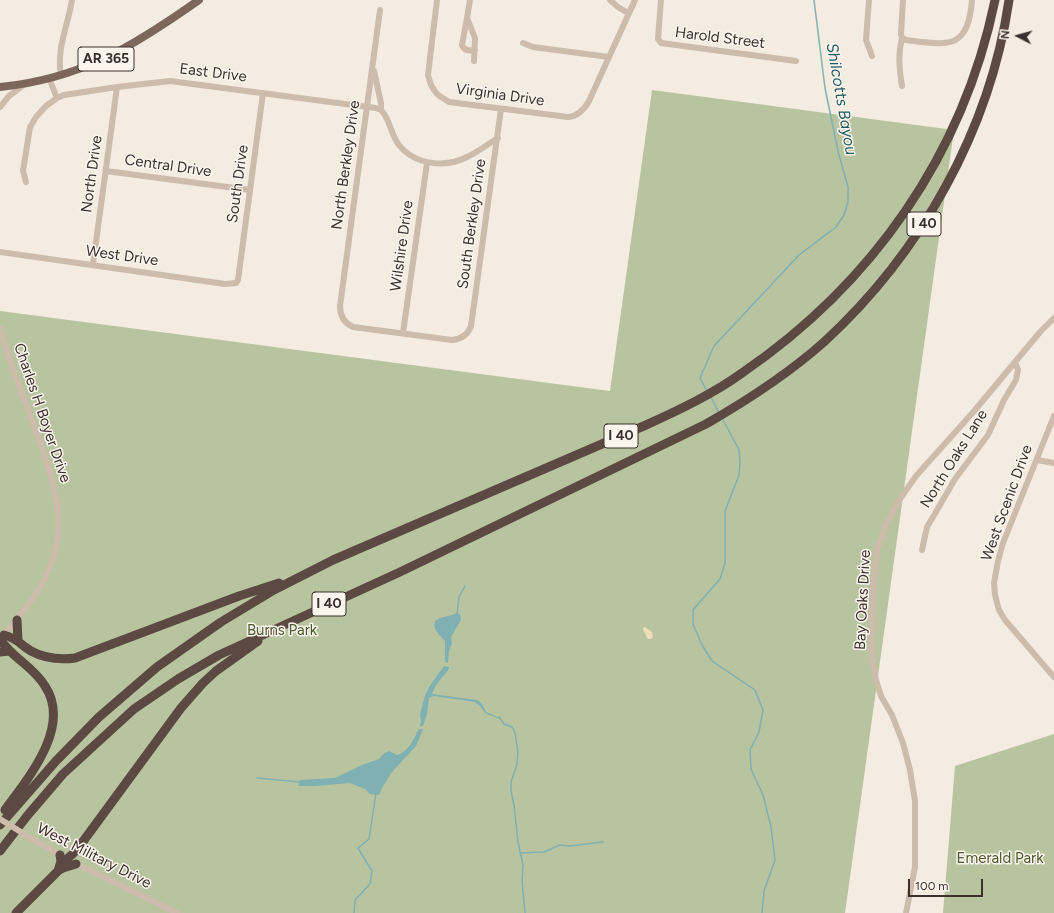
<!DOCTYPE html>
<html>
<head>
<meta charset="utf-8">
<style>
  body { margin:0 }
  #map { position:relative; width:1054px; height:913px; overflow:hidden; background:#f4ebe1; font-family:Figtree,sans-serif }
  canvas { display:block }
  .north { position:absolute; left:998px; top:16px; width:40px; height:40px; -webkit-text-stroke:3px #fbf5ee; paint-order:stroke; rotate:276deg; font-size:11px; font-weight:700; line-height:16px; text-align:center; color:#3b302b }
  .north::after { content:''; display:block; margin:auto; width:14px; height:18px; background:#3b302b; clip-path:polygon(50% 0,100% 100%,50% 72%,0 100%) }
  .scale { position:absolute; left:908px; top:879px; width:75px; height:18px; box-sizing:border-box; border:2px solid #3b302b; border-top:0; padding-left:5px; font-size:12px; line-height:14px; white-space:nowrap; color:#3b302b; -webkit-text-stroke:3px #fbf5ee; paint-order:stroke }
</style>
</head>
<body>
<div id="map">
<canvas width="1054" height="913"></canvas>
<div class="north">N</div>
<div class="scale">100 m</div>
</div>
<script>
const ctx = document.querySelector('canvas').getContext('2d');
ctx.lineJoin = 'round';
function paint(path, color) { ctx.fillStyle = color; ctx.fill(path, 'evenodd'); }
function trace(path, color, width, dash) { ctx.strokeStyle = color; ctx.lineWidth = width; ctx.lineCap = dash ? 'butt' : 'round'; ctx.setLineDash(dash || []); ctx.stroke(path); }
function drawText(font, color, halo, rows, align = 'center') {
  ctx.font = font + ' Figtree,sans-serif'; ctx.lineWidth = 3; ctx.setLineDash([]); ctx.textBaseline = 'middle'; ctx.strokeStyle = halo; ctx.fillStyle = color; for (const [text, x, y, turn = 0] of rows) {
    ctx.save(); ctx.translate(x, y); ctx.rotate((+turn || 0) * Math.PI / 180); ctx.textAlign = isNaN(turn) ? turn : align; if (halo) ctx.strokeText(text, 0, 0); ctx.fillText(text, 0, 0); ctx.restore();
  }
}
paint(new Path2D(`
  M652,90L954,130L845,913H0V311L610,391Z
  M1054,734V913H943L955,766Z`), '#b8c4a0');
paint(new Path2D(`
  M645,627L652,632L653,637L651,639H648L643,630V628Z`), '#efdcb8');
paint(new Path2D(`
  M456,613L460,614L461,620L451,637L452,643L449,651L448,663L445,662V641C437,633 426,621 444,617C449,615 453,616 456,613Z
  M444,666L449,667V669C443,677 435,684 432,694L477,700L482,704L486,712L500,718V719L485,713L480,706L475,702L434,696L429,698L427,714L423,726H420L421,722L420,714C422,708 423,702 425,696C429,685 437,676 444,666Z
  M419,729H423L416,746L392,772L382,788L379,795L370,794L365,789L350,783L315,786H298L300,780L335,778L362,765L379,759L383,754L389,751L397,755C409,751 413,740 419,729Z`), '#7fb0b2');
trace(new Path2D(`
  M707,391L700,378L714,346L799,255L836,227L844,215L848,202V187L838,151L825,88L814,0
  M711,397L719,413
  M722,418L739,450L740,463L739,475L725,511V563L720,579L693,610V624L702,645L712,661L755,690L763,710L759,732L750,750L751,769L763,795L771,827L775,860L764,891L762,913
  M457,615L459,597L465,586
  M499,717L504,724L512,727L515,733L518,752L517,764L511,782V791L514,805L518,842L523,865L522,881L525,913
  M257,778L300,782
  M520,853L544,852L560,845L570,846L603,842
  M354,913L355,900L370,884L372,871L358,848L369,839L376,793`), '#7fb0b2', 1.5);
trace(new Path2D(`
  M437,0L428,75L431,85L434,90L438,95L449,102L568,117C578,116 584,110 589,101L635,0
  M470,0L467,18L475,38L474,61
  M610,0L618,7L628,13
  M661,0L658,39L661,43L796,61
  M869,0L866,40L872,56
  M380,10L340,306C340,316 344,323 353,327L452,340C461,339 468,335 471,326L501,109
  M467,18L462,45C464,51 470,51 475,50
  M902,38L906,40C948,45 968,51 972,0
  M902,38C898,53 899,70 902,86
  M902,38L901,34L903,0
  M523,43L533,47L609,57
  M374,71L381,103V110C390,119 391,135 399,145C416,166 447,168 469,156C479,151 488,144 498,138
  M61,75C56,50 68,25 72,0
  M49,78L57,98
  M0,107L9,96L25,84
  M106,171L250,190
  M26,182L23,171L30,127L36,117L46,106L57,98L64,95L117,87L170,81L376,108L381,110
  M0,252L225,284L236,283L238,280L263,93
  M93,264L117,87
  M0,328C9,360 21,392 33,423C50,470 70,517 50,567C40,593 20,615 2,637
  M403,333L427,163
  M1054,416L1003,543L998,561L994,583L995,595L999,610L1005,620L1054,677
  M1037,460L1054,463
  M922,550L927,527L933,517L955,479L988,435L1004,400L1016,380L1018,370L1015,362
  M37,842L62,856
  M74,863L177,913
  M906,913L915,867V801L910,770L903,743L892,715L881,696L876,680L873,664L872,642L873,592L877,549L887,523L900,499L916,476L975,410L1040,332L1054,318`), '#cdbbac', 6);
trace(new Path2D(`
  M0,87C81,79 134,46 199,0`), '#7d675c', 8);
trace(new Path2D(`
  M17,620L18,641
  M4,635C19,639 19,644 31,651C44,658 60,660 75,658L239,596L279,583
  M0,640L10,651
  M0,652L10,651C22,663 36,671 45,686C72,727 28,778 5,810
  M0,825L56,761L99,717L157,667L221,622L274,590L333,560L646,425C679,410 713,394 742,373C872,284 963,155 995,0
  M0,851L27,816L63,774L134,709L178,679L219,655L400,572L706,424C748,400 788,374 824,342C921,253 990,130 1009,0
  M67,859L76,851L181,708L203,683L216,671L258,641
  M58,871L61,861L60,855
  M16,913L58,871L63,868L76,864`), '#5c4a42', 9);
trace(new Path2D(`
  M0,819L37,842`), '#cdbbac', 6);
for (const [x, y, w] of [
  [106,59,56],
  [924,224,34],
  [621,436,34],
  [329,604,34]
]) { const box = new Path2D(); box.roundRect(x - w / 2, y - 12, w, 24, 3); ctx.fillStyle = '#fbf5ee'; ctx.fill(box); trace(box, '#3b302b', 1); }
drawText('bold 14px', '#3b302b', null, [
  ["AR 365",106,59],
  ["I 40",924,224],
  ["I 40",621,436],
  ["I 40",329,604]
]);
drawText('15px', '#3b302b', '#fbf5ee', [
  ["Harold Street",720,38,7],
  ["East Drive",213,73,7],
  ["Virginia Drive",500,95,8],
  ["North Berkley Drive",346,165,-82],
  ["Central Drive",168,166,8],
  ["North Drive",92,174,-82],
  ["South Drive",238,184,-82],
  ["South Berkley Drive",472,224,-82],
  ["Wilshire Drive",402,246,-82],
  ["West Drive",122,256,8],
  ["Charles H Boyer Drive",42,413,71],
  ["North Oaks Lane",954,459,-58],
  ["West Scenic Drive",1007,503,-70],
  ["Bay Oaks Drive",863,600,-87],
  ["West Military Drive",94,856,27]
]);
drawText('15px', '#4a5a2e', '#fbf5ee', [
  ["Burns Park",282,631],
  ["Emerald Park",1000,859]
]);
drawText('italic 16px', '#1f5a5e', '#fbf5ee', [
  ["Shilcotts Bayou",841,99,80]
]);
</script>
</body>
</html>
